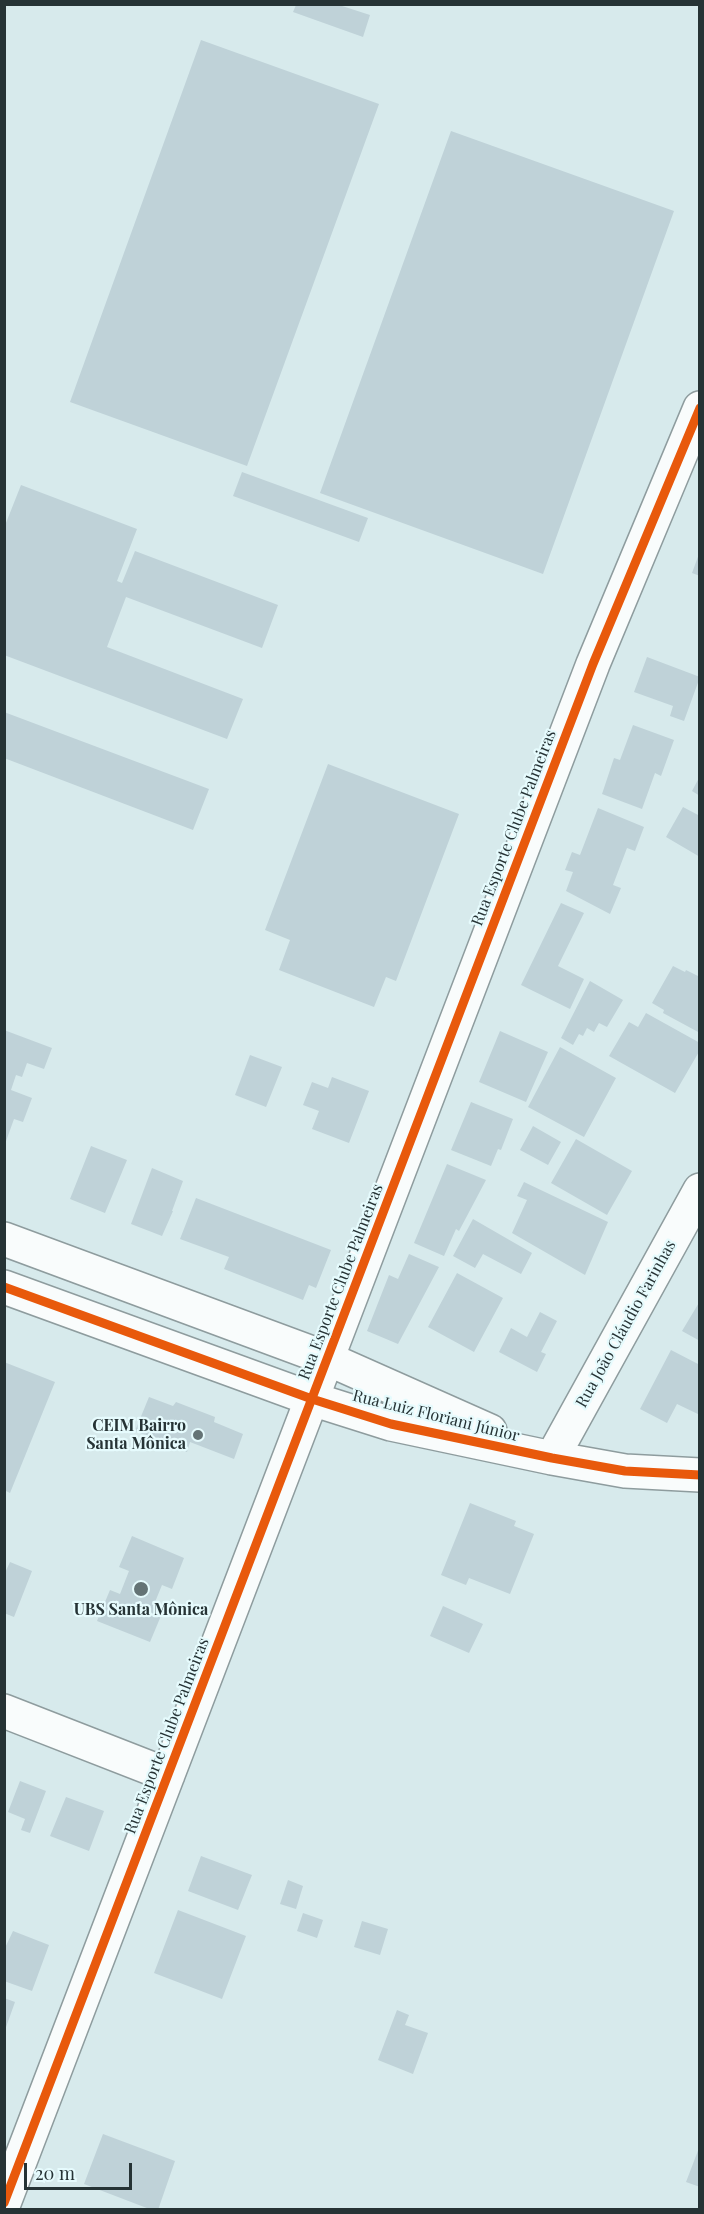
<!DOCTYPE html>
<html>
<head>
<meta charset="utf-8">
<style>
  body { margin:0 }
  #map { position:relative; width:704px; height:2214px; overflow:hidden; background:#d7eaec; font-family:"Playfair Display",serif }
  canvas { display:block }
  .frame { position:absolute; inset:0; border:6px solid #263335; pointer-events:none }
  .scale { position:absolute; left:24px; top:2163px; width:108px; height:27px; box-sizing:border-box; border:3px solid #263335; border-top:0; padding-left:8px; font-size:18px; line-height:21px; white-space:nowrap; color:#263335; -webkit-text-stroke:4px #e6fbfd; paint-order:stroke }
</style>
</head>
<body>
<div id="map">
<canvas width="704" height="2214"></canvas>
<div class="frame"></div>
<div class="scale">20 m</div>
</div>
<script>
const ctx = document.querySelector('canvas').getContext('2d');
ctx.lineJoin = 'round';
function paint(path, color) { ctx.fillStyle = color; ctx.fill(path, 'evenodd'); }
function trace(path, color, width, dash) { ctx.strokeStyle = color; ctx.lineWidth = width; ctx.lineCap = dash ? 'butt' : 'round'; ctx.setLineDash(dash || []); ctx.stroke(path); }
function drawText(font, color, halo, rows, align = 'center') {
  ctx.font = font + ' "Playfair Display",serif'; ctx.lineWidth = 4.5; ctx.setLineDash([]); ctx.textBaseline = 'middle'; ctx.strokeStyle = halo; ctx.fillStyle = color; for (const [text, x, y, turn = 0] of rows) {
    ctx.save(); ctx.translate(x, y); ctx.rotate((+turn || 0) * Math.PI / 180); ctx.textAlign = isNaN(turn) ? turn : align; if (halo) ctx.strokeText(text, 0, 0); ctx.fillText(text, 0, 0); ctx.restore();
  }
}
paint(new Path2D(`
  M296,5H339L370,15L363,37L293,12Z
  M201,40L379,104L247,466L70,402Z
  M451,131L674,211L543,574L320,493Z
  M242,472L368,518L359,542L233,496Z
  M21,485L137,529L117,581L122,583L135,551L278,605L262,648L126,597L107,647L243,699L227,739L4,655V528Z
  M699,554H700V576L692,573Z
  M647,657L700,677L684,721L670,716L673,706L634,692Z
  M4,712L209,789L193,830L4,758Z
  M633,725L674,740L661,776L655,773L642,809L602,794L614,758L620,760Z
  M328,764L459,814L396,981L386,977L374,1007L279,970L290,940L265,930Z
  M700,776V796L692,791Z
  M683,807L700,816V857L666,837Z
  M598,808L644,827L635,851L627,848L613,885L621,888L610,914L566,891L573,872L565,870L572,852L580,855Z
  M561,903L584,913L558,966L584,979L570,1009L521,985Z
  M673,966L685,972L686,970L700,977V1033L663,1013L664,1010L652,1003Z
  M590,981L623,1000L607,1027L599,1023L594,1032L587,1028L583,1036L579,1034L573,1045L561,1038Z
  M646,1013L700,1043V1050L675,1093L609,1056L629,1022L638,1027Z
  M4,1030L52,1048L44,1069L27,1063L22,1077L16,1075L11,1090L32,1098L23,1122L14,1119L5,1144Z
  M500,1031L548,1052L526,1102L479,1082Z
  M560,1047L616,1078L584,1137L528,1107Z
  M250,1055L282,1067L266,1107L235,1095Z
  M332,1077L369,1091L349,1143L312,1129L319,1111L303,1105L312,1082L328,1088Z
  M471,1102L513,1119L501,1150L498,1149L491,1166L451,1150Z
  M533,1126L561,1142L548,1165L520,1150Z
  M576,1139L632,1171L607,1215L551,1183Z
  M91,1146L127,1160L105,1213L70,1199Z
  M447,1164L486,1180L459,1231L456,1229L444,1256L414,1243Z
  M152,1168L183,1181L172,1211H173L162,1236L131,1224Z
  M524,1182L608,1222L585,1275L512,1233L527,1200L517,1196Z
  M196,1198L331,1250L316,1288L309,1285L303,1300L224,1269L229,1257L180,1239Z
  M473,1219L532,1253L521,1274L483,1254L475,1268L453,1256Z
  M409,1254L439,1267L398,1344L367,1331L389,1275L398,1279Z
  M457,1273L503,1298L474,1352L428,1327Z
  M700,1301V1341L682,1331Z
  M540,1312L557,1321L541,1352L546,1354L537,1372L499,1352L511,1328L527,1337Z
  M671,1350L700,1365V1415L677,1404L667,1423L640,1409Z
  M4,1362L55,1382L10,1493L4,1490Z
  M149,1397L173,1406L176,1402L215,1417L214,1422L243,1434L234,1459L190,1442L187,1452L135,1431Z
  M470,1503L516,1521L514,1526L534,1534L510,1594L469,1578L466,1585L441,1575Z
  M132,1536L184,1558L172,1589L162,1585L153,1607L163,1611L150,1642L97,1621L110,1590L120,1594L129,1571L119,1567Z
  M10,1562L32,1571L14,1617L4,1613V1575Z
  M443,1606L483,1624L469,1653L430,1636Z
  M20,1781L46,1791L30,1833L21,1830L25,1819L8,1812Z
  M66,1797L104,1811L89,1851L50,1836Z
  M201,1856L252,1875L238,1910L188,1891Z
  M288,1880L303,1886L296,1909L280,1904Z
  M178,1910L246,1936L222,1999L154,1973Z
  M303,1913L323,1920L317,1938L297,1931Z
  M362,1921L388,1929L380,1955L354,1947Z
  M13,1931L49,1945L32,1991L4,1981V1950Z
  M4,1998L15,2002L5,2030H4Z
  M397,2010L409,2015L405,2025L428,2033L413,2074L378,2060Z
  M103,2134L175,2161L158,2210H152L84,2184Z
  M699,2148H700V2187L686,2182Z`), '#bfd2d8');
const minor = new Path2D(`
  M4,1239L328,1359L490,1431
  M4,1287L312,1399L391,1424L552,1458L625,1471L700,1475
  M552,1458L700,1190
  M4,1711L168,1775
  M4,2203L593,664L700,408`);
trace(minor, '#8e9c9e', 36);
trace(minor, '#f9fcfc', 33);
trace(new Path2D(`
  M4,1287L312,1399L391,1424L552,1458L625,1471L700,1475
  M4,2203L593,664L700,408`), '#e8590c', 9);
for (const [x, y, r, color] of [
  [198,1435,6,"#647375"],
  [141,1589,8,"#647375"]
]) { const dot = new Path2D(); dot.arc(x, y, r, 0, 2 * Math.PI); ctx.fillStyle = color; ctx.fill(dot); trace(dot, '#e6fbfd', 2); }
drawText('16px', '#263335', '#e6fbfd', [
  ["Rua Esporte Clube Palmeiras",514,828,-69],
  ["Rua Esporte Clube Palmeiras",341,1282,-69],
  ["Rua João Cláudio Farinhas",626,1324,-61],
  ["Rua Luiz Floriani Júnior",436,1416,14],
  ["Rua Esporte Clube Palmeiras",167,1736,-69]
]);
drawText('bold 16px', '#263335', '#e6fbfd', [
  ["CEIM Bairro",186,1426],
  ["Santa Mônica",186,1444],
  ["UBS Santa Mônica",141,1610,"center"]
], 'right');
</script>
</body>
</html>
